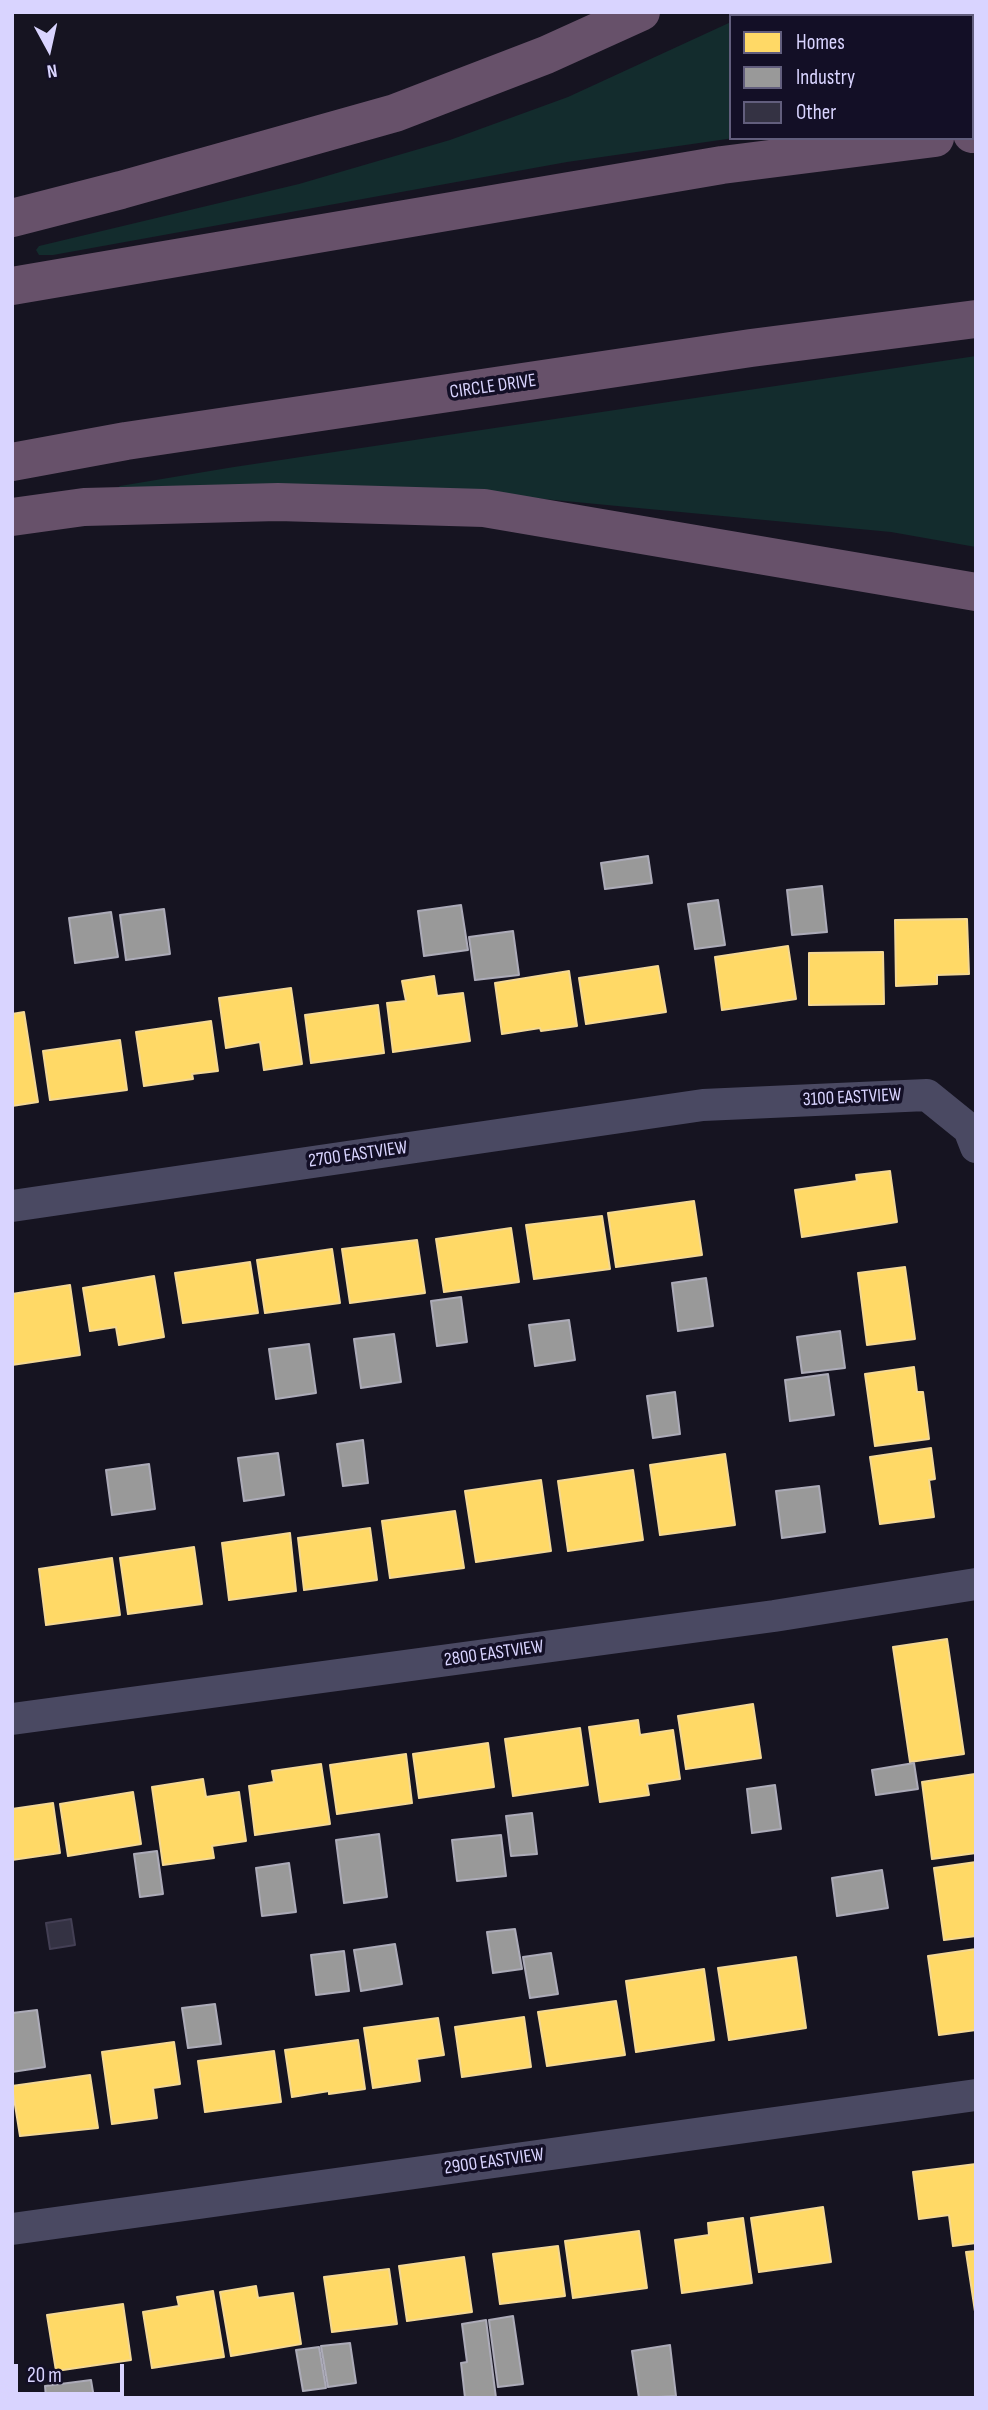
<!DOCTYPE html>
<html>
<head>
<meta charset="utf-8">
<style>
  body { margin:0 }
  #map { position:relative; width:988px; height:2410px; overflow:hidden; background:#161421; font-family:"Sofia Sans Condensed",sans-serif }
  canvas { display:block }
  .frame { position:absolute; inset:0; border:14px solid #d9d4ff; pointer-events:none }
  .legend { position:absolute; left:729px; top:14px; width:245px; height:126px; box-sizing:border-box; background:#130f26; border:2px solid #625e7d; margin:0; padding:9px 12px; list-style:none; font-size:21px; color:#d9d4ff }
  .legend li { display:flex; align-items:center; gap:14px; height:35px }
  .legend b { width:35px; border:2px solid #625e7d }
  .north { position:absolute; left:14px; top:14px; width:70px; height:70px; -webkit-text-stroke:5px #130f26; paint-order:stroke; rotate:172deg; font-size:19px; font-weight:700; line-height:28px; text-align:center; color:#d9d4ff }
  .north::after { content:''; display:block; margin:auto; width:24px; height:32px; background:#d9d4ff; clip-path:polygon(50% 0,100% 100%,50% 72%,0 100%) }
  .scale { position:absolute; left:14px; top:2364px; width:110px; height:32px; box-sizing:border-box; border:4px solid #d9d4ff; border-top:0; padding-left:9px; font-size:21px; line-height:24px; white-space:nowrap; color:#d9d4ff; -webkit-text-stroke:5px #130f26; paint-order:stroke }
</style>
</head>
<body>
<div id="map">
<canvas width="988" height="2410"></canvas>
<div class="frame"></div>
<ul class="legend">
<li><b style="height:19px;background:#ffd966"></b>Homes</li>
<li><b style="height:19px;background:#999"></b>Industry</li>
<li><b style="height:19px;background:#343243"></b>Other</li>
</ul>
<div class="north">N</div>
<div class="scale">20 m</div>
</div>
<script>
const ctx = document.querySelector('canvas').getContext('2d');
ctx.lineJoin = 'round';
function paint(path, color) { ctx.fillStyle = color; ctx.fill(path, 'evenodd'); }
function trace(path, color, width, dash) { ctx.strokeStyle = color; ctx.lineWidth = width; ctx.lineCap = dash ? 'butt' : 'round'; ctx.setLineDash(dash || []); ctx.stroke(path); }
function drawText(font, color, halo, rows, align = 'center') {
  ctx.font = font + ' "Sofia Sans Condensed",sans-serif'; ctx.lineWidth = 7; ctx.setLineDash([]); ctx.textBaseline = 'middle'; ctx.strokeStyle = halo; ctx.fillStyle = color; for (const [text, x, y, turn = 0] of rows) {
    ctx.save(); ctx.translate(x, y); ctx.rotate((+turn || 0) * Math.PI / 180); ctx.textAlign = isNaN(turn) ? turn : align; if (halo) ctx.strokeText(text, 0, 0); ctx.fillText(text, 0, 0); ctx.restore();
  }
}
paint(new Path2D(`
  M752,12H976V103L972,104V16H745Z
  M731,22V138H734L567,162L53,255H39L36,250L39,246L299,184L450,140L568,97Z
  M976,356V547L891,532L470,492L110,493L120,486L234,467Z`), '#132c2d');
const homes = new Path2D(`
  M967,919L969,974L937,975V984L896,986L895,920Z
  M788,946L796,999L722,1010L715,957Z
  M883,952L884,1004L809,1005V953Z
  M658,966L666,1012L586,1024L579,978Z
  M569,971L577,1026L541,1031L540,1028L502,1034L495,983Z
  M434,976L437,996L463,993L470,1041L393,1052L387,1003L406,1001L402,981Z
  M291,988L302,1064L264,1070L260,1042L226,1048L219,998Z
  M378,1005L384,1053L311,1063L305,1015Z
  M24,1012L38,1102L12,1106V1014Z
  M211,1021L218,1071L192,1074L193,1079L144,1086L136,1032Z
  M120,1040L127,1090L50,1100L43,1051Z
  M890,1171L897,1222L802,1237L795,1190L857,1181L856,1175Z
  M694,1201L702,1255L616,1267L608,1213Z
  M602,1216L610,1269L534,1279L526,1225Z
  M511,1228L519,1282L444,1292L436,1239Z
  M417,1240L425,1293L350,1303L342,1249Z
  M332,1249L340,1303L265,1313L257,1260Z
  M250,1262L258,1313L183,1323L175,1273Z
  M905,1267L915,1339L867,1345L858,1273Z
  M154,1276L164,1337L119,1345L116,1327L90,1331L83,1288Z
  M70,1285L80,1355L12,1365V1294Z
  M914,1367L917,1392H923L929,1439L875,1446L865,1374Z
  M931,1448L935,1479L929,1480L934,1517L880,1524L870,1457Z
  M725,1454L735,1525L660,1535L650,1465Z
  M633,1470L643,1540L568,1551L558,1481Z
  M541,1480L551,1551L476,1562L465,1491Z
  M455,1511L464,1568L390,1578L382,1521Z
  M370,1528L377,1580L304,1590L298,1538Z
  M290,1533L296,1591L229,1600L222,1543Z
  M194,1547L202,1604L128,1614L120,1558Z
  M112,1558L120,1615L46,1625L39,1569Z
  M947,1639L964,1754L910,1762L893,1647Z
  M753,1704L761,1758L686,1769L678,1716Z
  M638,1720L640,1735L673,1730L680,1779L647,1784L649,1795L600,1802L589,1727Z
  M580,1728L588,1785L513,1796L505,1739Z
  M488,1743L494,1787L419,1798L413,1754Z
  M406,1754L412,1803L337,1814L330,1765Z
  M321,1764L330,1824L255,1835L249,1786L274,1782L272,1771Z
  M975,1774L976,1853L932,1859L922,1782Z
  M203,1779L206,1797L239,1792L246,1841L212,1846L214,1858L163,1865L152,1787Z
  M133,1792L141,1844L68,1856L60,1804Z
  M53,1803L60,1853L12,1860V1809Z
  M976,1862V1936L944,1940L934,1868Z
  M976,1949V2030L939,2035L928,1956Z
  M796,1957L806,2028L729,2040L718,1968Z
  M704,1969L714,2040L636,2052L626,1981Z
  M616,2001L625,2055L547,2066L538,2012Z
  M524,2017L531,2067L462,2077L455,2027Z
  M438,2018L444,2055L417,2059L420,2081L373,2088L364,2028Z
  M358,2040L365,2089L329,2094V2091L292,2097L285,2050Z
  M174,2042L180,2084L153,2088L157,2118L112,2124L102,2052Z
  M274,2051L281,2102L205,2112L198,2061Z
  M90,2075L98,2128L20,2136L12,2086Z
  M976,2164V2243L953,2246L949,2215L919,2219L913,2172Z
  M823,2207L831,2262L759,2272L751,2218Z
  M743,2218L752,2283L682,2293L675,2240L709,2235L708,2223Z
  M639,2231L647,2288L573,2298L565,2241Z
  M558,2246L565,2296L500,2304L493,2254Z
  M976,2251V2318L966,2252Z
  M464,2257L472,2312L407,2321L399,2266Z
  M389,2269L397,2324L332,2332L324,2277Z
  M256,2286L258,2298L293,2293L301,2344L231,2356L220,2292Z
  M213,2291L224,2357L152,2368L143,2312L179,2306L177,2297Z
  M123,2304L131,2360L56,2371L47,2315Z`);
paint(homes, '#ffd966');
trace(homes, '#f4d894', 2);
const industry = new Path2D(`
  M648,856L652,883L605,889L601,863Z
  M822,886L827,932L792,935L787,890Z
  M718,900L725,945L695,949L688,904Z
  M461,905L468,950L424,956L418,911Z
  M164,909L170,954L126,960L120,915Z
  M111,912L118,957L75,963L69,918Z
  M513,931L519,975L475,980L469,937Z
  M706,1278L713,1326L678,1331L672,1283Z
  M461,1297L467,1342L437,1346L431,1301Z
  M569,1320L575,1360L535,1366L529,1325Z
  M840,1331L845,1368L802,1373L797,1337Z
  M394,1334L401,1382L361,1388L354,1339Z
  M309,1344L316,1393L276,1399L269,1349Z
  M828,1374L834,1415L790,1421L785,1380Z
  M675,1392L680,1434L653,1438L647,1396Z
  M363,1440L368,1483L343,1486L337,1444Z
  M278,1453L284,1495L244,1501L238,1458Z
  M149,1464L155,1509L112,1515L106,1470Z
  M819,1486L825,1532L782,1538L776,1491Z
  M914,1763L918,1789L876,1795L872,1770Z
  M775,1785L781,1829L752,1833L747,1789Z
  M532,1813L537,1854L511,1856L506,1816Z
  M379,1834L387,1897L344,1903L336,1840Z
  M501,1835L506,1876L457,1881L452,1840Z
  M157,1851L163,1894L140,1897L134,1854Z
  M289,1863L296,1912L262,1916L256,1868Z
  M882,1870L888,1908L837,1916L832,1878Z
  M515,1929L522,1969L493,1973L487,1932Z
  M395,1944L402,1984L361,1991L354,1950Z
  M344,1951L349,1991L316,1995L311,1955Z
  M551,1953L558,1994L530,1998L523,1957Z
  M215,2004L221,2044L188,2048L182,2008Z
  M37,2010L45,2067L12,2072V2013Z
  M513,2316L523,2384L498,2387L489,2320Z
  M486,2320L496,2398H465L461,2363L467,2362L462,2324Z
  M350,2343L356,2383L328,2387L321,2346Z
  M670,2345L676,2396L639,2398L632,2351Z
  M319,2347L326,2388L303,2391L296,2350Z
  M91,2380L94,2398H46L45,2386Z`);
paint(industry, '#999');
trace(industry, '#acabb8', 2);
const building = new Path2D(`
  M71,1919L75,1945L50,1949L46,1923Z`);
paint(building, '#343243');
trace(building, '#433f54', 2);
trace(new Path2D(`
  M12,1206L703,1105L927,1095L969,1129L976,1147
  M12,1719L774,1616L976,1584
  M12,2229L976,2095`), '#4a4962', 32);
trace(new Path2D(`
  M972,134L976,133
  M12,218L121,190L395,113L546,55L641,12
  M12,286L722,165L935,138
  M12,462L126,441L751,348L976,319
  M12,517L84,507L278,502L484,508L976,592`), '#67516a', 38);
drawText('19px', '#d9d4ff', '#130f26', [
  ["CIRCLE DRIVE",493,387,-8],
  ["3100 EASTVIEW",852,1098,-3],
  ["2700 EASTVIEW",358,1155,-8],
  ["2800 EASTVIEW",494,1654,-8],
  ["2900 EASTVIEW",494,2162,-8]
]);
</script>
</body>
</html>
